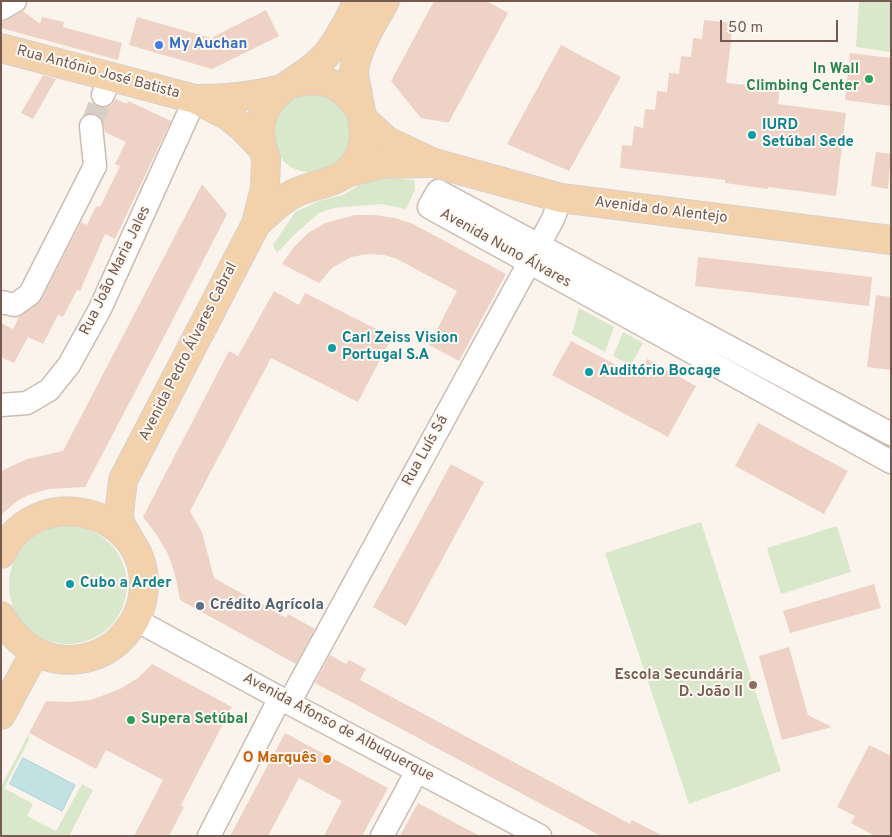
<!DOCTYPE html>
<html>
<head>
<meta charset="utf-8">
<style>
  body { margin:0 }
  #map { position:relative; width:892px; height:837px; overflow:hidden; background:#fbf4ec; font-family:Overpass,sans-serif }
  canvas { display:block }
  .frame { position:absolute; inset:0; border:2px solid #745a50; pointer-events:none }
  .scale { position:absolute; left:720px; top:20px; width:118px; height:22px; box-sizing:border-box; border:2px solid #745a50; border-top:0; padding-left:6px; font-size:15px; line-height:18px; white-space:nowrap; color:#745a50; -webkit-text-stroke:4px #fef8f2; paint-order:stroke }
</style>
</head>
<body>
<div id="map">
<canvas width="892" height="837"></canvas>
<div class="frame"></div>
<div class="scale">50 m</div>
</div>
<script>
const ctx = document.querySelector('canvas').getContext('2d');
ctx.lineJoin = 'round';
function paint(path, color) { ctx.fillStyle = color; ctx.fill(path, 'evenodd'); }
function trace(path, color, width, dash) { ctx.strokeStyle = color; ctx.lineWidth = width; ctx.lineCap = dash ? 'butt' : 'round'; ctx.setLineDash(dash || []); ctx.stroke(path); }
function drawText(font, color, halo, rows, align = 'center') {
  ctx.font = font + ' Overpass,sans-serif'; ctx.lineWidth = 4; ctx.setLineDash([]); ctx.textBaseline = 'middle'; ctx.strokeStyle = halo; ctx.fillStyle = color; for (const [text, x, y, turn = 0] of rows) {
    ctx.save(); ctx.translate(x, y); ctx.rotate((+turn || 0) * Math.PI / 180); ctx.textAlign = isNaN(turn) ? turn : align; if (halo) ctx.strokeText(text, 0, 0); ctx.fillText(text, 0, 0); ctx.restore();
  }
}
paint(new Path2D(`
  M859,1H891V52L856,47Z
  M323,93C341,106 354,114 350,138C344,180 286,185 274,144C273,141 270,137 271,133C271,129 274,123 275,119C284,92 299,94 323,93Z
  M389,178L414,180L415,190L406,209L381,204L334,208L319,213L295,234L277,253L273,245L295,212L319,201L343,195L361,184Z
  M579,308L614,327L605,352L572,334Z
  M623,332L643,343L631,365L613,356Z
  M701,522L781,771L689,804L605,553Z
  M9 585a59 59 0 1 1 118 0a59 59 0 1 1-118 0Z
  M837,526L851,572L781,594L767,548Z
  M29,733V740L4,788L33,804L27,816L56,831L82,784L93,790L69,836H1V787Z`), '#d9e8cb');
const water = new Path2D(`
  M23,758L75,785L62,811L10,784Z`);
paint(water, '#c1e1e3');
trace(water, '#a9d1d4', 1);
paint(new Path2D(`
  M434,1H487L508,13L449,122H444L421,118L391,81Z
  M266,10L279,36L212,69L129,45L137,17L211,38Z
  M23,11L40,24L42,17L64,22L63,27L122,43L118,60L1,28V23Z
  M704,20L733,23L726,83L780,88L778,104L846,113L836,196L768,187V189L725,183V180L620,168L622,145L632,146L634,126L643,128L645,109L655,110L657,91L667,92L669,73L679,74L681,56L691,57L693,38L702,39Z
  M561,45L621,77L569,171L507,144Z
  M850,53L891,58V106L845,100Z
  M43,75L56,79L33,119L21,113Z
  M116,99L127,104L128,101L171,121L115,239L105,234L80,291L77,290L63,317L58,315L43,344L28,337L14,363L1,357V323L13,329L19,317L41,300L81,222L87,225L96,206L100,207L120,166L115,164L126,142L105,132L101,118L96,114L89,113L93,104L99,107L105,108L112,105Z
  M876,152L891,154L888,189L871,186Z
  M202,184L227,214L165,335L85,487L49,489L28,495L17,501L1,515V471L27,459L63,451Z
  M355,215H375L395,218L413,224L506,274L459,361L429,345L457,291L395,258L384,255L368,254L351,257L332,268L319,283L282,264L294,247L308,233L325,223Z
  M698,257L872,277L869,306L695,286Z
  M274,291L299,305L305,293L392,337L358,402L271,358L190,511L202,532L214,578L286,618L288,614L315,629L296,664L180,600L175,574L168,554L156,534L143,517L229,351L238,356Z
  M876,295L891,297V370L867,367Z
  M571,341L637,376L647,359L696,386L668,437L552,375Z
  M758,423L848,471L824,514L735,466Z
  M451,464L484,482L406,626L373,607Z
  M874,584L881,608L790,633L783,611Z
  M789,647L808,715L832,727L782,740L759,656Z
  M330,655L346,664L349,660L366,669L360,680L630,824L632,820L663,836H601L349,701L315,683Z
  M152,664L232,707L181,805L184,807L169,836H134L163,780L106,750L96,769L29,733L46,701L69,702L91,700L120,689L138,678Z
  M285,733L388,788L362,836H324L342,801L299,778L268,836H230Z
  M869,745L891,756V836H875L851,823L855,816L837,807Z
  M418,803L455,823L480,836H400Z`), '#eed2c6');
trace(new Path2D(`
  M91,126L103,95`), '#d9cec5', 22, [22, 11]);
const minor = new Path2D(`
  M1,9L15,1
  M103,95L110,77
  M1,302L15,305L30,294L95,166L91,126
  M1,405L27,403L49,390L69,365L100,309L195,99
  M891,434L438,191L429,207L891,462
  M136,620L289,703L540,836
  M289,703L553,219L561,198
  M209,836L280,698
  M382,836L417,771`);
const major = new Path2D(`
  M1,48L195,99L228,116L242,127L262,148
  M293,83C324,76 342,83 360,110
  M199,99C229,99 253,96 282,89
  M364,120L387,141L434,163L561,198L891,240
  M265,155C255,132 261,106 281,90C297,78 314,70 327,54C340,39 349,19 358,1
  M346,173L383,164L428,163
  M256,224C267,214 279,202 291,195C309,185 334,184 347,172C374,146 362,121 357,90C356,84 354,77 354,71C358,45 373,23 385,1
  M132,544L120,523L119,514L123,480L256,224L265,188L266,159
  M1,554C35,482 146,507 144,587C143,605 136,622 124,635C110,652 89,660 67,660C38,659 14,641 1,616
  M1,715L35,652`);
trace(minor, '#cdbcb2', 25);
trace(major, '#d8d1ce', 30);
trace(minor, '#fff', 22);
trace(major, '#f3d2ab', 28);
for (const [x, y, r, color] of [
  [159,45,5,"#3f7fe0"],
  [869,79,5,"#2e9e5b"],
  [752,135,5,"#0f9aa8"],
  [332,348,5,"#0f9aa8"],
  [589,372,5,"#0f9aa8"],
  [70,584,5,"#0f9aa8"],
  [200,606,5,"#5c6f8a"],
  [753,685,5,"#8d6e63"],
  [131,720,5,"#2e9e5b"],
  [327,759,5,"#e8710a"]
]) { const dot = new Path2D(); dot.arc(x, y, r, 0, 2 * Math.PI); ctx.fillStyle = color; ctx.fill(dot); trace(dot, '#fef8f2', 2); }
drawText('bold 15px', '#366cbe', '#fef8f2', [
  ["My Auchan",169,45]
], 'left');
drawText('bold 15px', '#27864d', '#fef8f2', [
  ["In Wall",859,70],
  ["Climbing Center",859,87],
  ["Supera Setúbal",141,720,"left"]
], 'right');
drawText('15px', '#745a50', '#fef8f2', [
  ["Rua António José Batista",98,73,15],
  ["Avenida do Alentejo",661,211,7],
  ["Avenida Nuno Álvares",505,249,29],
  ["Rua João Maria Jales",116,271,-64],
  ["Avenida Pedro Álvares Cabral",189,352,-63],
  ["Rua Luís Sá",426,451,-61],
  ["Avenida Afonso de Albuquerque",338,728,28]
]);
drawText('bold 15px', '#0d838f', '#fef8f2', [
  ["IURD",762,126],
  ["Setúbal Sede",762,143],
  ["Carl Zeiss Vision",342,339],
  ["Portugal S.A",342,356],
  ["Auditório Bocage",599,372],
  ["Cubo a Arder",80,584]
], 'left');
drawText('bold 15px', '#4e5e75', '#fef8f2', [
  ["Crédito Agrícola",210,606]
], 'left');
drawText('bold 15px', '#785e54', '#fef8f2', [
  ["Escola Secundária",743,676],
  ["D. João II",743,693]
], 'right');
drawText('bold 15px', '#c56008', '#fef8f2', [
  ["O Marquês",317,759]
], 'right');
</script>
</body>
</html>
